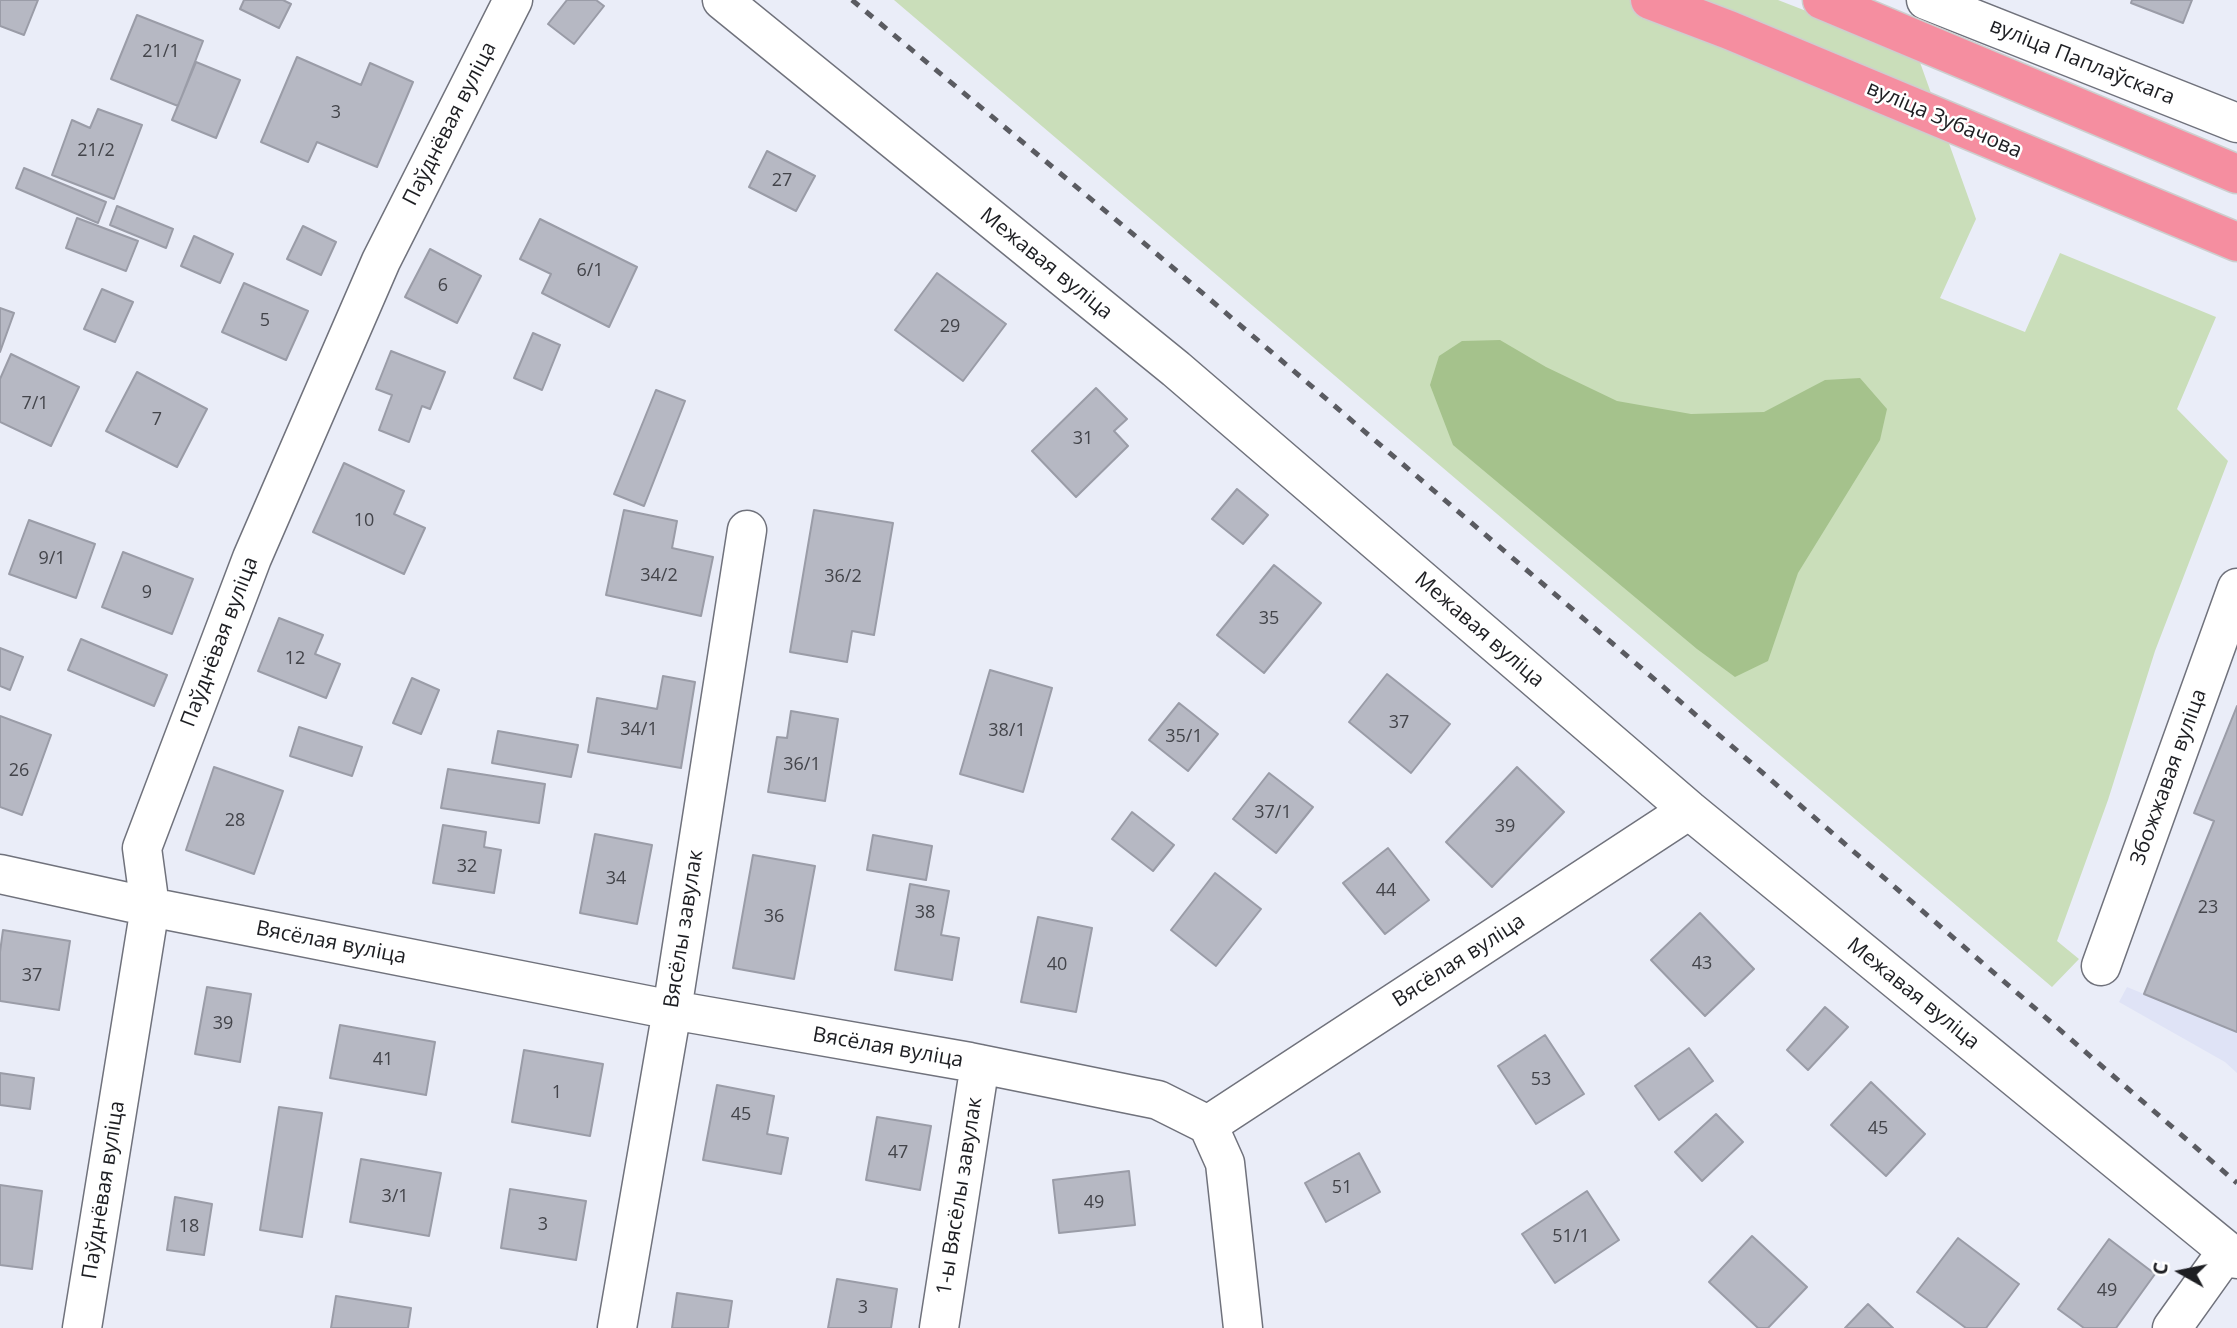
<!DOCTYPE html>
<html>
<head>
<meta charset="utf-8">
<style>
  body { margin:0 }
  #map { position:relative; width:2237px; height:1328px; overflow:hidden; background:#eaedf8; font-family:"Open Sans",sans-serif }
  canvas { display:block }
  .north { position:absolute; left:2146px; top:1237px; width:70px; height:70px; -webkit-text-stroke:5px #fff; paint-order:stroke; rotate:279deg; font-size:19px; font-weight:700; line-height:28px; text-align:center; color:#1d1e22 }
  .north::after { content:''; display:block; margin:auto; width:24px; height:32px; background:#1d1e22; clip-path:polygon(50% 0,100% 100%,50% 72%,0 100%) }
</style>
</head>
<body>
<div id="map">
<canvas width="2237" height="1328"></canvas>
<div class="north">С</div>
</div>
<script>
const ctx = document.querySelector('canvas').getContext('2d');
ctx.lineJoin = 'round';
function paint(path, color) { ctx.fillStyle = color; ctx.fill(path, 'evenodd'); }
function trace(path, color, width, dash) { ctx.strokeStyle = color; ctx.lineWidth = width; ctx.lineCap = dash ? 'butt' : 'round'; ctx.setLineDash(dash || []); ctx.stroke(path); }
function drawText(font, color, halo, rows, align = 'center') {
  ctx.font = font + ' "Open Sans",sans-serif'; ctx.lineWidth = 5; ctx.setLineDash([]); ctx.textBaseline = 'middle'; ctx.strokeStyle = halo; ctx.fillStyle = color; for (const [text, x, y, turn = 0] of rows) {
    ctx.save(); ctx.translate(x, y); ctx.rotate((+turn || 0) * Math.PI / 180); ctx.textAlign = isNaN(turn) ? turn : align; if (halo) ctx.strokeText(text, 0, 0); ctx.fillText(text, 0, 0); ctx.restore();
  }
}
paint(new Path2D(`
  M2237,706V1073L2225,1062L2119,1002L2127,987L2144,994L2214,822L2194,813Z`), '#dfe3f6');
paint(new Path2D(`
  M894,0H1778L1917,54L1976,219L1940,298L2025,332L2060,253L2216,317L2177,409L2228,461L2155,651L2108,800L2057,941L2079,959L2052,987Z`), '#cadeba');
paint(new Path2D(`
  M1500,340L1546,367L1617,401L1691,414L1764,412L1825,380L1860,378L1887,409L1880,440L1798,573L1768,661L1735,677L1697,649L1453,445L1430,385L1439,356L1462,341Z`), '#a5c28c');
const building = new Path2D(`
  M0,0H38L24,35L0,26Z
  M244,0H283L291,4L279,28L240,9Z
  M567,0H596L604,6L574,44L548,24Z
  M2132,0H2192L2183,23L2131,3Z
  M137,15L203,41L178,106L111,79Z
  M297,57L361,85L370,63L413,82L377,167L317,142L308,162L261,142Z
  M196,62L240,80L216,138L172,120Z
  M98,109L142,125L114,199L52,175L72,120L90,128Z
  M767,151L815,176L796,211L749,187Z
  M24,168L106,202L98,223L16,188Z
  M117,206L173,229L166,248L110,225Z
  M77,218L138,241L126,271L66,248Z
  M540,219L637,267L609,327L542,293L551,274L520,259Z
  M303,226L336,242L321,275L287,259Z
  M194,236L233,254L220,283L181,266Z
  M430,249L481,276L457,323L405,297Z
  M937,273L1006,324L963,381L895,330Z
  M244,283L308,311L286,360L222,332Z
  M102,289L133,302L115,342L84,329Z
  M0,308L14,313L0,352Z
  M533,333L560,345L542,390L514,378Z
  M391,351L445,372L430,409L422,406L409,442L379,430L392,395L376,389Z
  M11,354L79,387L51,446L0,422V379Z
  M137,372L207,409L177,467L106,431Z
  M1096,388L1127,419L1114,431L1128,446L1076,497L1032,451Z
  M656,390L685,401L644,506L614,494Z
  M344,463L404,491L394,514L425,528L404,574L313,532Z
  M1237,489L1268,515L1243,544L1212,519Z
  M624,510L677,521L672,548L713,557L701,616L606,595Z
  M814,510L893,523L874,635L852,631L847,662L790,652Z
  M29,520L95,544L76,598L9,574Z
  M123,552L193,579L172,634L102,607Z
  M1274,565L1321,603L1264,673L1217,635Z
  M279,618L323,635L315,654L340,664L326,698L258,671Z
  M81,639L167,675L154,706L68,670Z
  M0,648L23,657L10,690L0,686Z
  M990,670L1052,688L1023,792L960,774Z
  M1387,674L1450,724L1411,773L1349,722Z
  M663,676L695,682L681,768L588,752L597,698L657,709Z
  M412,678L439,690L421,734L393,723Z
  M1179,703L1218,734L1188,771L1149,740Z
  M2237,706V1032L2144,994L2214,821L2194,813Z
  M791,711L838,719L825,801L768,792L777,737L787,738Z
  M0,716L51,735L22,815L0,807Z
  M299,727L362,747L352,776L290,756Z
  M498,731L578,745L571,777L492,763Z
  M214,767L283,791L254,874L186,850Z
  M1517,767L1564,812L1492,887L1446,842Z
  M448,769L545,784L539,823L441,808Z
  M1269,773L1313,807L1276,853L1233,819Z
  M1132,812L1174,845L1153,871L1112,839Z
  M443,825L486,832L484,847L501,850L494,893L433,883Z
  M595,834L652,845L637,924L580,913Z
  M873,835L932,846L926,880L867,870Z
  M1388,848L1429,900L1385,934L1343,883Z
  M753,855L815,866L794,979L733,968Z
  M1215,873L1261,909L1216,966L1171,930Z
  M910,884L949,891L941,935L959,938L952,980L895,970Z
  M1700,913L1754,969L1705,1016L1651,960Z
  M1038,917L1092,928L1076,1012L1021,1002Z
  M3,930L70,941L59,1010L0,1001V952Z
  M207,987L251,994L240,1062L195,1054Z
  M1825,1007L1848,1027L1808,1070L1787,1050Z
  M340,1025L435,1042L426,1095L330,1078Z
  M1545,1035L1584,1094L1536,1124L1498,1066Z
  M1689,1048L1713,1081L1659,1120L1635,1086Z
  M524,1050L603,1064L590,1136L512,1122Z
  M0,1073L34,1078L30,1109L0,1105Z
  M1871,1082L1925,1134L1886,1176L1831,1125Z
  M717,1085L774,1096L767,1134L788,1138L781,1174L703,1160Z
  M279,1107L322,1113L302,1237L260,1230Z
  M1716,1114L1743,1142L1702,1181L1675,1152Z
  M877,1117L931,1126L920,1190L866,1180Z
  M1359,1153L1380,1192L1326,1222L1305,1183Z
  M361,1159L441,1173L429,1236L350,1222Z
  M1129,1171L1135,1225L1059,1233L1053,1180Z
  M0,1185L42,1191L32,1269L0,1265Z
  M510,1189L586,1201L576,1260L501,1248Z
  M1587,1191L1619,1240L1555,1283L1522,1234Z
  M175,1197L212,1204L204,1255L167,1250Z
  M1752,1236L1807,1287L1768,1328H1758L1709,1282Z
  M1958,1238L2019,1284L1986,1328H1966L1917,1292Z
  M2109,1239L2155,1274L2116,1328H2084L2058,1309Z
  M837,1279L897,1289L891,1328H828Z
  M677,1293L732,1301L728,1328H672Z
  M336,1296L411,1308L408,1328H331Z
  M1868,1304L1893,1328H1845Z`);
paint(building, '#b6b8c3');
trace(building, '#9a9ca7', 2);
const minor = new Path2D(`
  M722,0L1176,369L1689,810L2237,1259
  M1926,0L2237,123
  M0,874L150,907L672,1010L970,1062L1158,1100L1208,1125
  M2101,966L2237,588
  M1208,1125L1689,810
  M1208,1125L1225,1163L1243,1328
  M82,1328L150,907L142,848L252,558L381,261L513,0
  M617,1328L672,1010L747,530
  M939,1328L980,1064
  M2172,1328L2227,1251`);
const highway = new Path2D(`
  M1650,0L1729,30L2237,242
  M1822,0L2237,174`);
trace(minor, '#70727c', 41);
trace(highway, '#cdcece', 41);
trace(minor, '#fff', 38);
trace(highway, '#f58ea0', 38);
trace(new Path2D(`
  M852,0L1151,249L1660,684L2237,1183`), '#5a5b61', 5, [9, 9]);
drawText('18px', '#43444a', null, [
  ["21/1",161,52],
  ["3",336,113],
  ["21/2",96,151],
  ["27",782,181],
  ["6/1",590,271],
  ["6",443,286],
  ["5",265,321],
  ["29",950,327],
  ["7/1",35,404],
  ["7",157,420],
  ["31",1083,439],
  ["10",364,521],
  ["9/1",52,559],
  ["34/2",659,576],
  ["36/2",843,577],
  ["9",147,593],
  ["35",1269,619],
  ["12",295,659],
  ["37",1399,723],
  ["34/1",639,730],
  ["38/1",1007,731],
  ["35/1",1184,737],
  ["36/1",802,765],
  ["26",19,771],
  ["37/1",1273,813],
  ["28",235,821],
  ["39",1505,827],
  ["32",467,867],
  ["34",616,879],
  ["44",1386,891],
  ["23",2208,908],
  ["38",925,913],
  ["36",774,917],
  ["43",1702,964],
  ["40",1057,965],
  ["37",32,976],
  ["39",223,1024],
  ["41",383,1060],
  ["53",1541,1080],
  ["1",557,1093],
  ["45",741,1115],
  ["45",1878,1129],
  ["47",898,1153],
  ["51",1342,1188],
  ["3/1",395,1197],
  ["49",1094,1203],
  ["3",543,1225],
  ["18",189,1227],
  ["51/1",1571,1237],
  ["49",2107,1291],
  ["3",863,1308]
]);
drawText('21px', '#1d1e22', '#fff', [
  ["вуліца Паплаўскага",2082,62,22],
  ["вуліца Зубачова",1944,120,23],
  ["Паўднёвая вуліца",450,124,-63],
  ["Межавая вуліца",1046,264,39],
  ["Межавая вуліца",1479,630,41],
  ["Паўднёвая вуліца",220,642,-69],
  ["Збожжавая вуліца",2169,777,-70],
  ["Вясёлы завулак",684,929,-81],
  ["Вясёлая вуліца",331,943,11],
  ["Вясёлая вуліца",1459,961,-33],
  ["Межавая вуліца",1913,994,39],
  ["Вясёлая вуліца",888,1048,10],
  ["Паўднёвая вуліца",104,1190,-81],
  ["1-ы Вясёлы завулак",960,1196,-81]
]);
</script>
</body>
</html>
